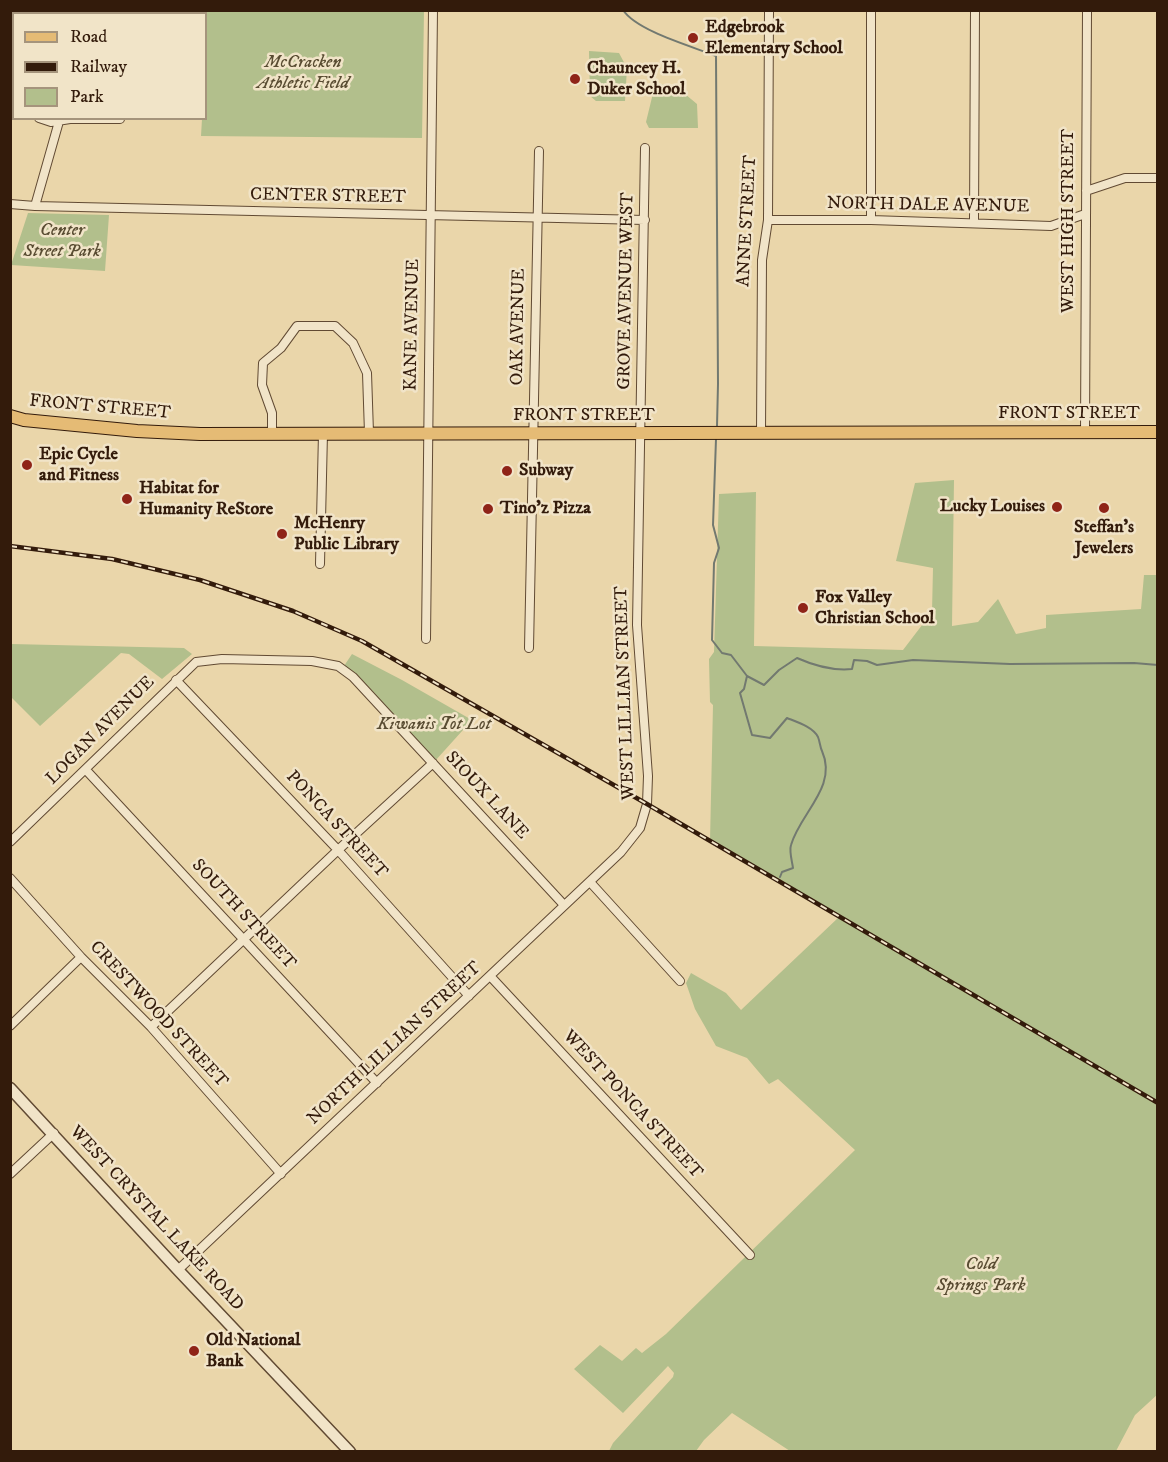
<!DOCTYPE html>
<html>
<head>
<meta charset="utf-8">
<style>
  body { margin:0 }
  #map { position:relative; width:1168px; height:1462px; overflow:hidden; background:#ead6aa; font-family:"IM FELL DW Pica",serif }
  canvas { display:block }
  .frame { position:absolute; inset:0; border:12px solid #331b0b; pointer-events:none }
  .legend { position:absolute; left:12px; top:12px; width:195px; height:108px; box-sizing:border-box; background:#f1e4c8; border:2px solid #a5947c; margin:0; padding:8px 10px; list-style:none; font-size:18px; color:#331b0b }
  .legend li { display:flex; align-items:center; gap:12px; height:30px }
  .legend b { width:30px; border:2px solid #a5947c }
</style>
</head>
<body>
<div id="map">
<canvas width="1168" height="1462"></canvas>
<div class="frame"></div>
<ul class="legend">
<li><b style="height:8px;background:#e5bb75"></b>Road</li>
<li><b style="height:8px;background:#331b0b"></b>Railway</li>
<li><b style="height:16px;background:#b2bf8c"></b>Park</li>
</ul>
</div>
<script>
const ctx = document.querySelector('canvas').getContext('2d');
ctx.lineJoin = 'round';
function paint(path, color) { ctx.fillStyle = color; ctx.fill(path, 'evenodd'); }
function trace(path, color, width, dash) { ctx.strokeStyle = color; ctx.lineWidth = width; ctx.lineCap = dash ? 'butt' : 'round'; ctx.setLineDash(dash || []); ctx.stroke(path); }
function drawText(font, color, halo, rows, align = 'center') {
  ctx.font = font + ' "IM FELL DW Pica",serif'; ctx.lineWidth = 5; ctx.setLineDash([]); ctx.textBaseline = 'middle'; ctx.strokeStyle = halo; ctx.fillStyle = color; for (const [text, x, y, turn = 0] of rows) {
    ctx.save(); ctx.translate(x, y); ctx.rotate((+turn || 0) * Math.PI / 180); ctx.textAlign = isNaN(turn) ? turn : align; if (halo) ctx.strokeText(text, 0, 0); ctx.fillText(text, 0, 0); ctx.restore();
  }
}
paint(new Path2D(`
  M204,11H424L422,138L201,136L202,119L206,118Z
  M589,51L619,53L627,68L625,101H596L590,96Z
  M665,84L685,94L697,104L698,128H649L646,122L655,85Z
  M28,213L109,215L105,271L11,265Z
  M954,480L952,626L978,622L998,599L1016,634L1046,628V615L1141,609L1144,575H1157L1158,1394L1135,1415L1116,1451H790L732,1413L704,1440L696,1451H609L613,1443L673,1377L674,1373L668,1366L623,1413L574,1369L600,1345L622,1361L636,1348L642,1353L666,1334L855,1150L778,1079L769,1084L747,1058L716,1046L695,1009L686,983L691,973L726,993L741,1010L839,917L710,841L713,705L710,702L709,659L714,652L719,494L756,492L754,646L903,650L932,612L933,568L896,561L915,483Z
  M11,644L184,648L192,654L162,679L129,654L121,653L40,726L11,697Z
  M352,654L402,680L472,720L435,761L344,666Z`), '#b2bf8c');
trace(new Path2D(`
  M623,10C637,31 691,46 716,56L718,384L717,426
  M716,439L713,525L719,548L714,563L712,640L722,653L731,655L747,676L744,689L740,693L752,735L770,738L787,718C797,722 813,727 818,737C820,742 820,747 822,751C838,787 800,813 791,845C789,851 792,861 793,868L782,872L780,877
  M747,676L764,685L779,670L797,658C815,666 833,671 852,669L854,660L867,661L877,665L913,660L1010,664L1134,663L1158,665`), '#727970', 2);
const minor = new Path2D(`
  M37,10L47,14
  M92,14V10
  M10,111L14,112
  M39,118L51,122L70,119H120
  M1086,191L1125,178H1158
  M10,204L35,206L645,220
  M35,206L60,118
  M768,220H871L1051,226L1085,214
  M871,220V10
  M974,222L975,10
  M1085,432L1087,10
  M272,433V413L262,385L263,363L281,348L297,326H335L353,343L367,373L369,433
  M761,433L762,260L768,220L769,10
  M320,564L323,433
  M426,639L433,10
  M529,648L539,151
  M176,680L338,850L469,996
  M86,770L377,1083
  M10,842L196,662L222,659L312,661L338,666L353,677L564,905
  M10,878L81,957L151,1027L281,1174
  M590,882L680,981
  M491,977L750,1255
  M10,1026L81,957
  M151,1027L338,850L433,763
  M10,1174L54,1133
  M178,1270L621,852L640,828L647,804L648,776L637,625L645,148`);
const tertiary = new Path2D(`
  M10,1088L178,1270L350,1452`);
const primary = new Path2D(`
  M10,416L24,420L137,431L200,434L1158,432`);
trace(minor, '#614a33', 10);
trace(tertiary, '#614a33', 13);
trace(primary, '#331b0b', 14);
trace(minor, '#f1e4c8', 8);
trace(tertiary, '#f1e4c8', 10);
trace(primary, '#e5bb75', 12);
const rail = new Path2D(`
  M10,546L112,559L200,580L293,611L362,641L647,804L1158,1103`);
trace(rail, '#331b0b', 4.5);
trace(rail, '#f1e4c8', 2, [7]);
for (const [x, y, r, color] of [
  [693,38,6,"#8f2418"],
  [575,79,6,"#8f2418"],
  [27,465,6,"#8f2418"],
  [507,471,6,"#8f2418"],
  [127,499,6,"#8f2418"],
  [1057,507,6,"#8f2418"],
  [1104,508,6,"#8f2418"],
  [488,509,6,"#8f2418"],
  [282,534,6,"#8f2418"],
  [803,608,6,"#8f2418"],
  [194,1351,6,"#8f2418"]
]) { const dot = new Path2D(); dot.arc(x, y, r, 0, 2 * Math.PI); ctx.fillStyle = color; ctx.fill(dot); trace(dot, '#f1e4c8', 2); }
drawText('bold 18px', '#331b0b', '#f1e4c8', [
  ["Edgebrook",705,28],
  ["Elementary School",705,49],
  ["Chauncey H.",587,69],
  ["Duker School",587,90],
  ["Epic Cycle",39,455],
  ["and Fitness",39,476],
  ["Subway",519,471],
  ["Habitat for",139,489],
  ["Humanity ReStore",139,510],
  ["Lucky Louises",1045,507,"right"],
  ["Tino'z Pizza",500,509],
  ["McHenry",294,524],
  ["Public Library",294,545],
  ["Steffan's",1104,528,"center"],
  ["Jewelers",1104,549,"center"],
  ["Fox Valley",815,598],
  ["Christian School",815,619],
  ["Old National",206,1341],
  ["Bank",206,1362]
], 'left');
drawText('italic 18px', '#594c32', '#f1e4c8', [
  ["McCracken",303,63],
  ["Athletic Field",303,84],
  ["Center",62,231],
  ["Street Park",62,252],
  ["Kiwanis Tot Lot",434,725],
  ["Cold",981,1265],
  ["Springs Park",981,1286]
]);
drawText('18px', '#331b0b', '#f1e4c8', [
  ["CENTER STREET",328,197,1],
  ["NORTH DALE AVENUE",928,206,1],
  ["ANNE STREET",748,221,-87],
  ["WEST HIGH STREET",1069,221,-90],
  ["GROVE AVENUE WEST",627,291,-89],
  ["KANE AVENUE",413,325,-89],
  ["OAK AVENUE",519,327,-89],
  ["FRONT STREET",100,408,5],
  ["FRONT STREET",1069,414],
  ["FRONT STREET",584,416],
  ["WEST LILLIAN STREET",626,693,-92],
  ["LOGAN AVENUE",101,731,-45],
  ["SIOUX LANE",486,796,47],
  ["PONCA STREET",336,825,47],
  ["SOUTH STREET",243,915,47],
  ["CRESTWOOD STREET",158,1015,47],
  ["NORTH LILLIAN STREET",395,1044,-43],
  ["WEST PONCA STREET",632,1105,47],
  ["WEST CRYSTAL LAKE ROAD",156,1219,47]
]);
</script>
</body>
</html>
